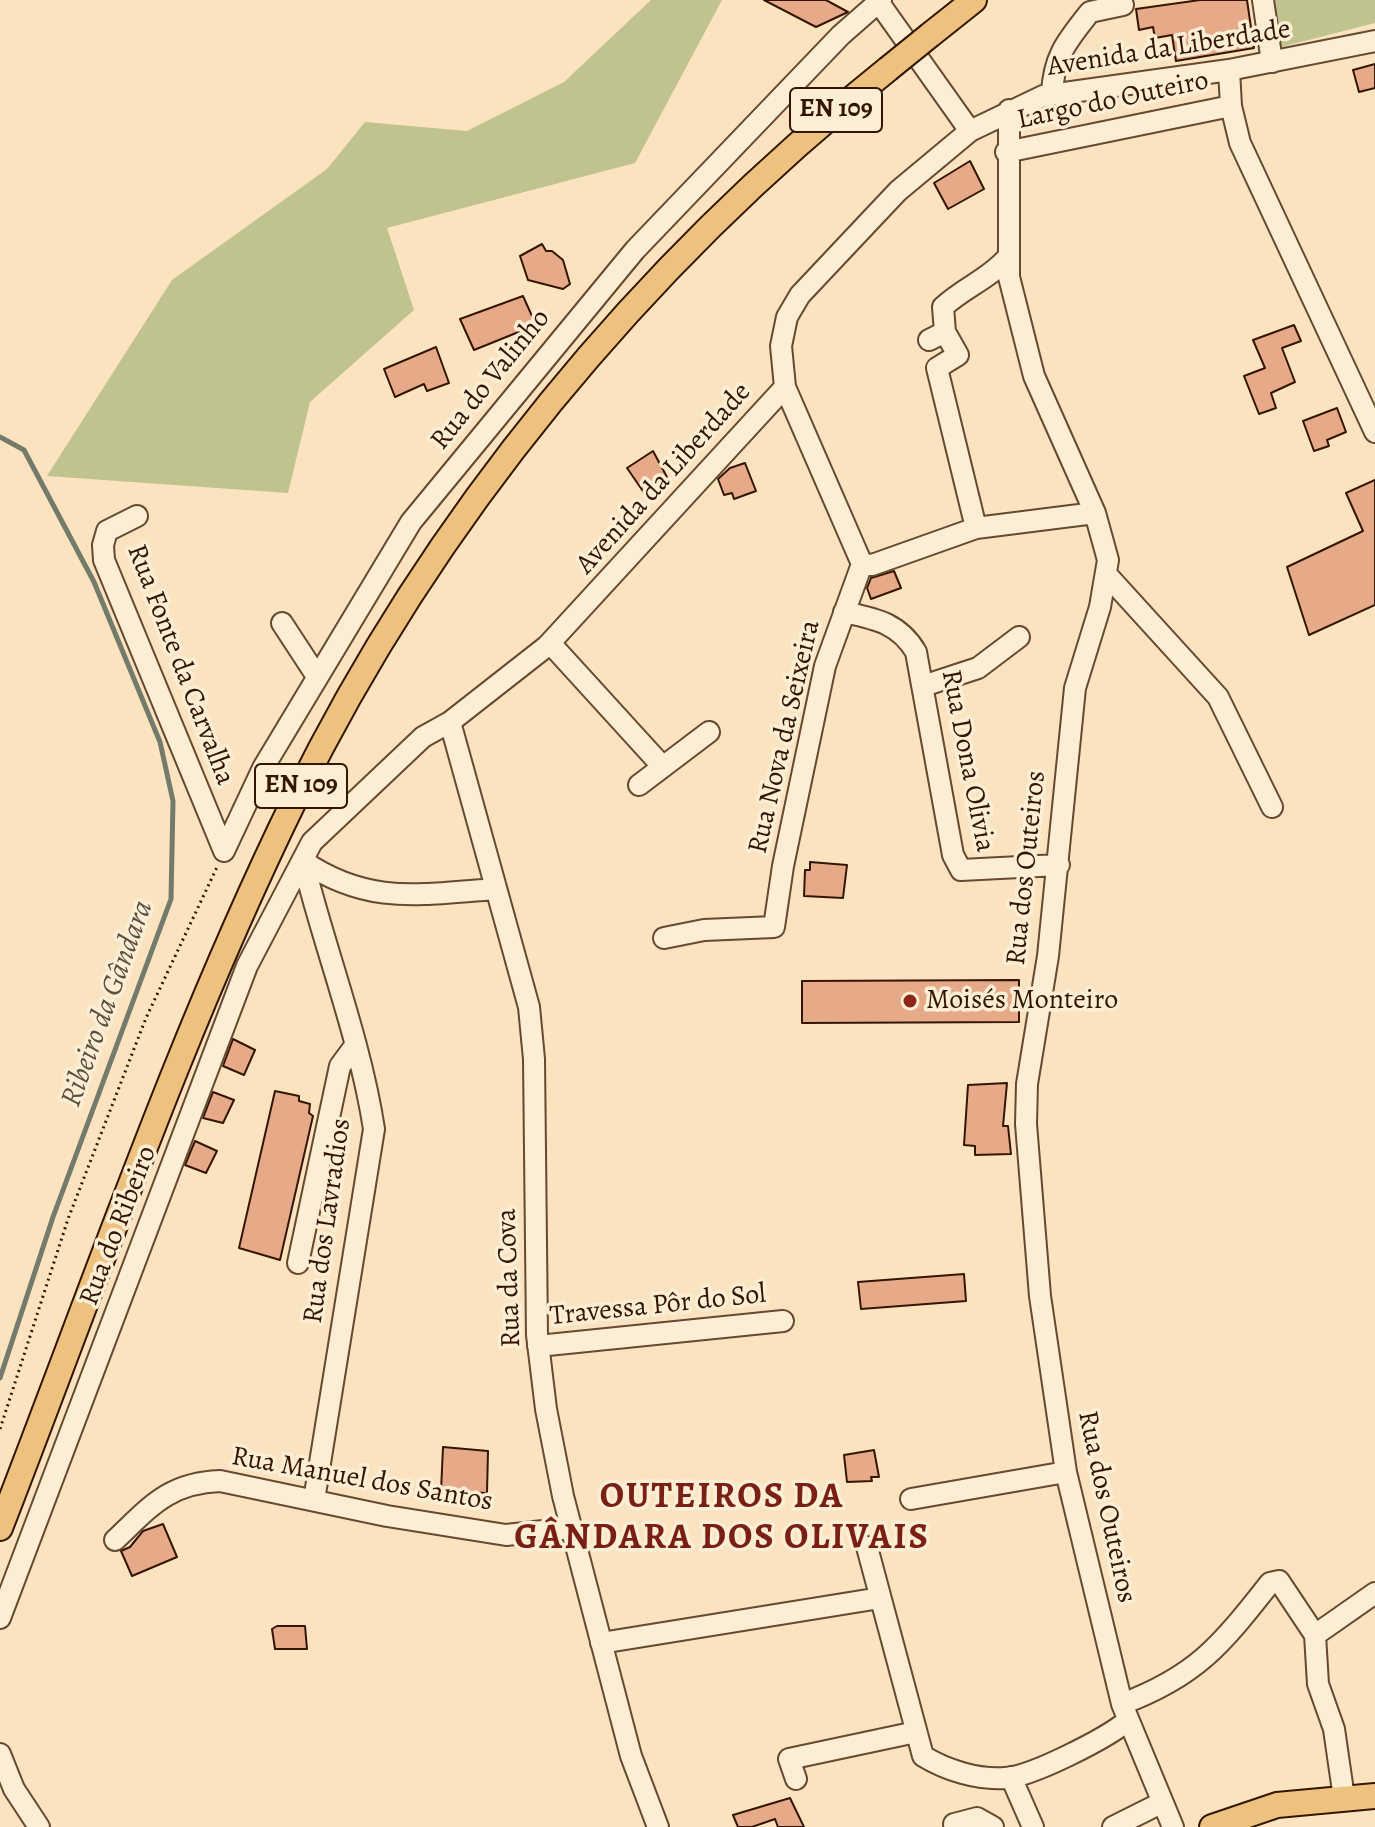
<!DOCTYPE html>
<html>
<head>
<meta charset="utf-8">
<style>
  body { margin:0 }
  canvas { display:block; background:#fae3be }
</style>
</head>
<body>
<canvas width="1375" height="1827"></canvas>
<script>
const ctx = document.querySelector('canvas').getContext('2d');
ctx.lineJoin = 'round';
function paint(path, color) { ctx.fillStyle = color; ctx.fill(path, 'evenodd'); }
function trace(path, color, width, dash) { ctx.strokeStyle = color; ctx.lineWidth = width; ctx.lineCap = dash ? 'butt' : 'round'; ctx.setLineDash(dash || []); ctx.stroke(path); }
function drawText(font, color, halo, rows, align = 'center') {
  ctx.font = font + ' Alegreya,serif'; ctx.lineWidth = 7; ctx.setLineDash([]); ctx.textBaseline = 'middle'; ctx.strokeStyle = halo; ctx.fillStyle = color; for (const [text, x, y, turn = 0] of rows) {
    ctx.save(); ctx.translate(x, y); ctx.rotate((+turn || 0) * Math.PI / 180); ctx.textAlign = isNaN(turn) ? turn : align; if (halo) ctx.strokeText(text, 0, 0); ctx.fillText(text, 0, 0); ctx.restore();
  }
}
paint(new Path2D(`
  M651,0H722L635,163L387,228L414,310L310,402L288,493L47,476L172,280L327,169L365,122L467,131L564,82Z
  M1273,0H1375V23L1277,48Z`), '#c1c38f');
trace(new Path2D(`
  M0,437L24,450L94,582L160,742L173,801L171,899L53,1217L0,1378`), '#747b6b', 5);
const building = new Path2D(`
  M764,0H826L848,12L816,27Z
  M1200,0H1247L1254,48L1176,61L1172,35L1155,38L1153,27L1139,30L1136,9Z
  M1375,64V88L1359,92L1353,70Z
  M970,161L984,189L948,209L934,183Z
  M542,244L546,251H552L563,260L570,284L563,289L528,280L520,256Z
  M523,296L536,325L474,350L460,319Z
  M1294,325L1301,341L1282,348L1295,382L1271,393L1276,408L1259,414L1244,376L1265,368L1253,340Z
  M436,347L449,383L427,391L424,384L395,397L384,369Z
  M1337,408L1346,432L1327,440L1329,446L1314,451L1303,421Z
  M653,451L668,479L660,484L663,489L647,497L627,468Z
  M745,463L756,491L734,499L732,493L724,495L718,479L730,468Z
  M1375,480V605L1309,635L1287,567L1363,531L1346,493Z
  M894,571L901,588L871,599L867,588L871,578Z
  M810,862L847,865L843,898L804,896L805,870H810Z
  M1019,980V1022L802,1023V981Z
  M233,1039L255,1050L244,1075L223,1066Z
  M1007,1083L1003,1126H1008L1011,1154L975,1155V1146L964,1145L968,1085Z
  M275,1091L299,1096V1101L310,1104L309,1113L313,1116L280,1260L239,1248Z
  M213,1092L234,1100L223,1123L203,1118Z
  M195,1141L217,1151L206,1173L185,1165Z
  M964,1274L966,1301L861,1309L858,1282Z
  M443,1447L488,1451L487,1493L441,1491Z
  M874,1450L879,1477H871L872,1481L847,1482L844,1455Z
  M163,1524L177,1557L132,1576L121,1551L130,1547L143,1531Z
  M277,1626H305L307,1649H275L272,1629Z
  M790,1798L804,1827H778L775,1819L752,1827H738L733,1815Z`);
paint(building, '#e6aa89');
trace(building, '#341600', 2);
const minor = new Path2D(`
  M877,0L970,131
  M1263,0L1272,62
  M1229,70L1231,106L1240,143L1375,432
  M1052,95C1053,57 1067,41 1090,12L1123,5
  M1009,110V277L1034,376L1095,513L1108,560L1100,607L1075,688L1048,956L1027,1084L1026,1124L1040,1296L1066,1472L1122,1704L1173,1827
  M1006,152L1231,106
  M945,332L958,355L937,368L976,528
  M929,340L945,332L943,307C963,288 989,279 1007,258
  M137,516L107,531L103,545L104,560L224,851
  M862,564L785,387L781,346L787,317L800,295L898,191L970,131L1043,96L1229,70L1375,41
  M862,564L872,565L976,528L1095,513
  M1107,575L1218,697L1272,807
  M844,612C876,619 899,623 916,652L953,855L961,870L1059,865
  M282,623L316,675
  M550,643L663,767
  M923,686L978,668L1019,637
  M450,722L529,1007L534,1059L537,1335L546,1409L563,1496L631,1756L658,1827
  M639,785L709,732
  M224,851L263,768L411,522L635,250L841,35L881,0
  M303,861C325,950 360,1038 374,1129L314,1500
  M303,861C369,906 421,894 496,889
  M664,938L704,930L774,927L783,866L825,666L862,564
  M298,1263L340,1066L354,1047
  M538,1346L783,1321
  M911,1499L1066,1472
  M115,1540C150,1507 168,1483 220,1481L387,1516L506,1535L571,1528
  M867,1547L923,1756C946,1770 977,1780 1005,1778C1031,1777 1107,1738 1127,1721
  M0,1618L247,966L312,842L423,737L450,722L547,646L785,387
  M1315,1635L1375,1593
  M601,1643L880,1598
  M1122,1704C1197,1676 1221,1645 1270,1583L1279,1581L1315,1635L1318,1684L1334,1729L1344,1798
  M0,1754L14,1789L39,1827
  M1011,1777L1033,1827
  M796,1779L789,1759L916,1732
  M954,1824L977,1818L993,1827
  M1113,1827L1161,1803`);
const major = new Path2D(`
  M930,35L974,0
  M0,1528C95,1284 179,1036 294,801C433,517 642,265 888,69
  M1212,1827L1277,1805L1375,1796`);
trace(minor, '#664930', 24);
trace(major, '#341600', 28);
trace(new Path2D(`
  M0,1429L68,1219L146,1018L218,865`), '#341600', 3, [2, 4]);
trace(minor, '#fcedd5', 20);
trace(major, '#edc27f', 24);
const majorBridge = new Path2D(`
  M888,69L930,35`);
trace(majorBridge, '#341600', 28, []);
trace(majorBridge, '#edc27f', 24);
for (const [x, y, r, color] of [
  [910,1001,8,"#8f2418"]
]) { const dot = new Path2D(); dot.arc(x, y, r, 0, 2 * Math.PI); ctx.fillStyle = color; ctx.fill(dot); trace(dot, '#fcedd5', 3); }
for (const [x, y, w] of [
  [836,110,92],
  [301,786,92]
]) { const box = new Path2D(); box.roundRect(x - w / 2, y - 22, w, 44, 6); ctx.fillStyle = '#fcedd5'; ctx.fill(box); trace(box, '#341600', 2); }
drawText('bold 26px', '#341600', null, [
  ["EN 109",836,110],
  ["EN 109",301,786]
]);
drawText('28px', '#341600', '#fcedd5', [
  ["Avenida da Liberdade",1169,49,-9],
  ["Largo do Outeiro",1113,101,-12],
  ["Rua do Valinho",491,380,-51],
  ["Avenida da Liberdade",664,479,-48],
  ["Rua Fonte da Carvalha",180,665,69],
  ["Rua Nova da Seixeira",785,737,-77],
  ["Rua Dona Olivia",967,761,79],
  ["Rua dos Outeiros",1027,868,-84],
  ["Rua dos Lavradios",328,1221,-82],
  ["Rua do Ribeiro",119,1226,-69],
  ["Rua da Cova",510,1278,-92],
  ["Travessa Pôr do Sol",658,1306,-6],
  ["Rua Manuel dos Santos",362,1480,10],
  ["Rua dos Outeiros",1106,1507,78]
]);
drawText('28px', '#341600', '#fcedd5', [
  ["Moisés Monteiro",926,1001]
], 'left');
drawText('italic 30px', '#59513f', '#fcedd5', [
  ["Ribeiro da Gândara",108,1004,-70]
]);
ctx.letterSpacing = '2px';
drawText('bold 36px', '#7a1f14', '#fcedd5', [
  ["OUTEIROS DA",722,1498],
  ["GÂNDARA DOS OLIVAIS",722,1539]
]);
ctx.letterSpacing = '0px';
</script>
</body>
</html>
